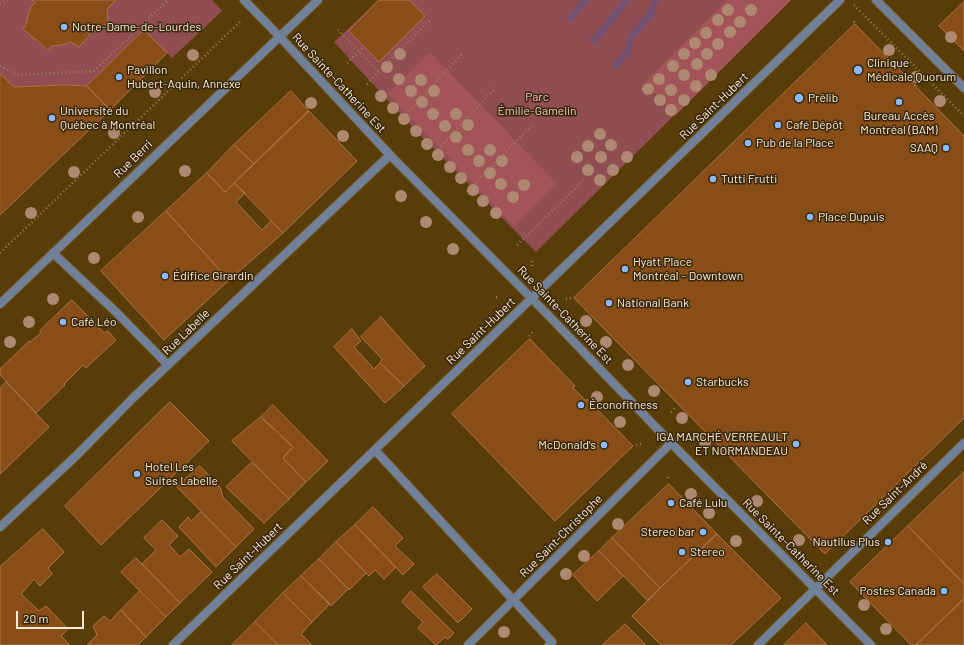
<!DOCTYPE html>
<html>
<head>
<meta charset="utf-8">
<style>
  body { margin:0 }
  #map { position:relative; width:964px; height:645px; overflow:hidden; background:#593d09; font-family:Barlow,sans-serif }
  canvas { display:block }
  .scale { position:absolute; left:16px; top:611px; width:68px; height:18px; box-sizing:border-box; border:2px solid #fdecd3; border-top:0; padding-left:5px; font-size:12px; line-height:14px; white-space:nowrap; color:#fdecd3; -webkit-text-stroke:3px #36260c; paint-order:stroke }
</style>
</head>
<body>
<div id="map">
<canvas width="964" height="645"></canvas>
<div class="scale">20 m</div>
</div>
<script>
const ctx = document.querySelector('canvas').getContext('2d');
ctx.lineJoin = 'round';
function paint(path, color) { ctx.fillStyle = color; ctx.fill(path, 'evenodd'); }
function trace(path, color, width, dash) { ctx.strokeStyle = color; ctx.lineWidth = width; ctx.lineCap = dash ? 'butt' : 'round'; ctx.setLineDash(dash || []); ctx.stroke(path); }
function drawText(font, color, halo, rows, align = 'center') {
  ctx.font = font + ' Barlow,sans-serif'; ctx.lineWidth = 3; ctx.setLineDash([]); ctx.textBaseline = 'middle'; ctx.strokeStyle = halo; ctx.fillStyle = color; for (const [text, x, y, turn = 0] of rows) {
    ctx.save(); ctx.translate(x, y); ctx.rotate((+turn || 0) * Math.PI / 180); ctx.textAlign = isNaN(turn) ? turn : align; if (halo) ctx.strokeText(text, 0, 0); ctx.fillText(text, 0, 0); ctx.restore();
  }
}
paint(new Path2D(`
  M0,0H32L35,3C30,9 27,16 27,23L24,29L47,50L52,46L62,45L71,42L79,47L90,35L86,29L96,31L108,20L107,9L116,0H212L222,11L172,58L144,30L87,86L65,85L14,87L0,73Z
  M379,0H791L536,252L418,133L334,42Z`), '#904e52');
paint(new Path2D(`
  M727,0H791L675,116L645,82Z
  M430,52L557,184L514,226L388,94Z`), '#a35459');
trace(new Path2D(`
  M571,18L586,0
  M594,41L627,0
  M616,65L628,51L631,37L651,14L655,0`), '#745171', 7);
const building = new Path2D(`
  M32,0H116L107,9L108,20L105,25L101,29L96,31L86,29L90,35L79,47L71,42L62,45L52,46L48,50L23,29L27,23V20L31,7L35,3Z
  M379,0H409L425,16L379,62L349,31Z
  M964,2V51L939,26Z
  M855,24L964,136V418L825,554L574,298Z
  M144,30L167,53L110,110L87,86Z
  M0,73L14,87L65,85L87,86L110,110L0,215Z
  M291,91L309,111L254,164L234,145Z
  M309,111L357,161L283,233L234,183Z
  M234,145L254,164L225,192L207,173Z
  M207,173L225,192L234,183L245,193L236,202L262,230L271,221L283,233L229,280L166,211Z
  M166,211L229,280L164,340L101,271Z
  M72,300L104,333L108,331L116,340L86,368L83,365L64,384L65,385L36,413L0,375V369L29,341L30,342L41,333L40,331Z
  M381,317L425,366L404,386L380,363L382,359L361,337Z
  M352,329L361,341L354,347L374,369L380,363L404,386L385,403L334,347Z
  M530,339L575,386L573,388L586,401L587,399L633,446L555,521L452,414Z
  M6,382L49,427L0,474V388Z
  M170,402L209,441L101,545L65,506Z
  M273,405L328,461L306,482L283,458L293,447L261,417Z
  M261,417L293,447L283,458L306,482L289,499L232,441Z
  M251,463L255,465L289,499L264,523L226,487Z
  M200,466L220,487L223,497L254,529L236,547L177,487Z
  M964,472V584L908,526Z
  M669,484L717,534L660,588L612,538Z
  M373,507L403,538L395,546L414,564L403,575L355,525Z
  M201,512L236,547L216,567L179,527L188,517L191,521Z
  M162,520L178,536L169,545L180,557L189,549L212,572L180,603L142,564L156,550L144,538Z
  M355,525L396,567L384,579L375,570L369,576L336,542Z
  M908,526L964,584V599L916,645H911L850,582Z
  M43,529L64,552L48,568L52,574L40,586L34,579L21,594L39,611L46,606L68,629L61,636L70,645H0V567Z
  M717,534L781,598L731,645H661L632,616L660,588Z
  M612,538L660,588L648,601L599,551Z
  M336,542L366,573L349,590L319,559Z
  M599,551L623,576L597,601L573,575Z
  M136,558L180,603L166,617L121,572Z
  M319,559L348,589L331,606L301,576Z
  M437,574L472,609L458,623L423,587Z
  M301,576L330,604L312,622L283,593Z
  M140,591L166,617L146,637L121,610Z
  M411,591L454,633L448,639L445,637L436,645L418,628L423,622L402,602Z
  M283,593L312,622L301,634L312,645H278L255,622Z
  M964,599V645H916Z
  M121,610L146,637L138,645H87L97,635L93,626L104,616L110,621Z
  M255,622L278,645H232Z
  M806,623L827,645H784Z
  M625,624L646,645H602L623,626Z`);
paint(building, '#894d17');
trace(building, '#ad7448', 1);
const service = new Path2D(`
  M53,253L117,313L168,365
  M375,450L552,642L549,645`);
const minor = new Path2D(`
  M0,527L77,455L134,397L390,155
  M173,645L840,0
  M468,645L671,443
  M758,645L964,443`);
const tertiary = new Path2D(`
  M244,0L279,36L390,155L549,316L671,443L871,645
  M876,0L964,88
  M0,304L318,0`);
trace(service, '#735929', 10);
trace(minor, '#735929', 10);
trace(tertiary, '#735929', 10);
trace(new Path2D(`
  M0,4L8,0
  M854,5L964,116
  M854,22L855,18
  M338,30L379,72
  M347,63L364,46
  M0,66L17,75L94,71L168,0
  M367,84L430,20
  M915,85L917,83
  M401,120L463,53
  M433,155L496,87
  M467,192L532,125
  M517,245L584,180
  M0,253L242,20
  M532,266V260
  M496,297H499
  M566,299L571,298
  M529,336L534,331
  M671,412L675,408
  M702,444L706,440
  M636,445L642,444
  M668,478L669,474`), '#977f55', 2.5, [1, 3]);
trace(service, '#708199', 8);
trace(minor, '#708199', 8);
trace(tertiary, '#708199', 8);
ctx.fillStyle = '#ae8871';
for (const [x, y] of [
  [728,10],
  [751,10],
  [718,20],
  [740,22],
  [730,32],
  [706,33],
  [951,37],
  [695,43],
  [718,44],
  [889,50],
  [400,54],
  [684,54],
  [707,54],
  [193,55],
  [697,64],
  [673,66],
  [387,67],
  [684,75],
  [711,75],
  [916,77],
  [399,79],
  [659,79],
  [421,80],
  [696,86],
  [648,89],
  [671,90],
  [411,91],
  [434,91],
  [155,92],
  [381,96],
  [660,100],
  [684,100],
  [940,101],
  [422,102],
  [311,103],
  [393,108],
  [671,110],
  [433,114],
  [456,114],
  [404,119],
  [468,125],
  [445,126],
  [416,131],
  [114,133],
  [600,134],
  [343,136],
  [456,137],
  [427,144],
  [611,145],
  [588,146],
  [468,150],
  [490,150],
  [438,155],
  [577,157],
  [601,157],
  [627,157],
  [479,161],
  [502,161],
  [450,167],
  [588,170],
  [613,170],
  [185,171],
  [74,172],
  [490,173],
  [461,178],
  [600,180],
  [501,184],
  [524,185],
  [473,190],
  [401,196],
  [513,197],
  [483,201],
  [31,213],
  [496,213],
  [138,217],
  [426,222],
  [453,249],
  [94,258],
  [53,299],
  [586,321],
  [29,322],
  [10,342],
  [606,342],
  [628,365],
  [654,391],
  [597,397],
  [682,418],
  [620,422],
  [705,442],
  [691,494],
  [757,501],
  [709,513],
  [618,524],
  [799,540],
  [736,541],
  [584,556],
  [566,574],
  [864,605],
  [886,629],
  [504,632]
]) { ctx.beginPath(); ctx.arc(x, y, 6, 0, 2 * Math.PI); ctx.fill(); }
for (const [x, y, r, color] of [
  [64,27,4,"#8bbafc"],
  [858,70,5,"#8bbafc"],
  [119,77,4,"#8bbafc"],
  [799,98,5,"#8bbafc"],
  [899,102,4,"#8bbafc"],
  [52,118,4,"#8bbafc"],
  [778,125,4,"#8bbafc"],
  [748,143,4,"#8bbafc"],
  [946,148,4,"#8bbafc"],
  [713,179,4,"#8bbafc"],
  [810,217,4,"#8bbafc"],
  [625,269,4,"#8bbafc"],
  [165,276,4,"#8bbafc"],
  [609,303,4,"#8bbafc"],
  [63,322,4,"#8bbafc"],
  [688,382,4,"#8bbafc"],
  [581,405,4,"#8bbafc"],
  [796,444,4,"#8bbafc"],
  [604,445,4,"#8bbafc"],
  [137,474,4,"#8bbafc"],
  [671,503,4,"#8bbafc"],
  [703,532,4,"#8bbafc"],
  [888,542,4,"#8bbafc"],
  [682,552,4,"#8bbafc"],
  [944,591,4,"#8bbafc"]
]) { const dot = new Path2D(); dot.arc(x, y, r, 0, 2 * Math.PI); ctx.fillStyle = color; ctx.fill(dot); trace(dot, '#36260c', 1.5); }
drawText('12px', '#fdecd3', '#36260c', [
  ["Notre-Dame-de-Lourdes",72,27],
  ["Clinique",867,63],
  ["Médicale Quorum",867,77],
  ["Pavillon",127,70],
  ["Hubert-Aquin, Annexe",127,84],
  ["Prélib",808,98],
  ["Université du",60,111],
  ["Québec à Montréal",60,125],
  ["Bureau Accès",899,116,"center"],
  ["Montréal (BAM)",899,130,"center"],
  ["Café Dépôt",786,125],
  ["Pub de la Place",756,143],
  ["SAAQ",938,148,"right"],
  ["Tutti Frutti",721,179],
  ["Place Dupuis",818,217],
  ["Hyatt Place",633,262],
  ["Montréal – Downtown",633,276],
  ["Édifice Girardin",173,276],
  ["National Bank",617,303],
  ["Café Léo",71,322],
  ["Starbucks",696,382],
  ["Éconofitness",589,405],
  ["IGA MARCHÉ VERREAULT",788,437,"right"],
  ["ET NORMANDEAU",788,451,"right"],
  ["McDonald's",596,445,"right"],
  ["Hotel Les",145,467],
  ["Suites Labelle",145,481],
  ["Café Lulu",679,503],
  ["Stereo bar",695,532,"right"],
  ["Nautilus Plus",880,542,"right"],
  ["Stereo",690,552],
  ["Postes Canada",936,591,"right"]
], 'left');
drawText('12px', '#fdecd3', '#36260c', [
  ["Rue Sainte-Catherine Est",339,83,47],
  ["Rue Saint-Hubert",714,106,-44],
  ["Rue Berri",133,159,-44],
  ["Rue Sainte-Catherine Est",565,315,46],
  ["Rue Saint-Hubert",481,331,-44],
  ["Rue Labelle",186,332,-44],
  ["Rue Saint-André",895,493,-44],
  ["Rue Saint-Christophe",561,536,-45],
  ["Rue Sainte-Catherine Est",791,547,45],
  ["Rue Saint-Hubert",248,556,-44]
]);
drawText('12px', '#f4c5c6', '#36260c', [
  ["Parc",537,97],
  ["Émilie-Gamelin",537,111]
]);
</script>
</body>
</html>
